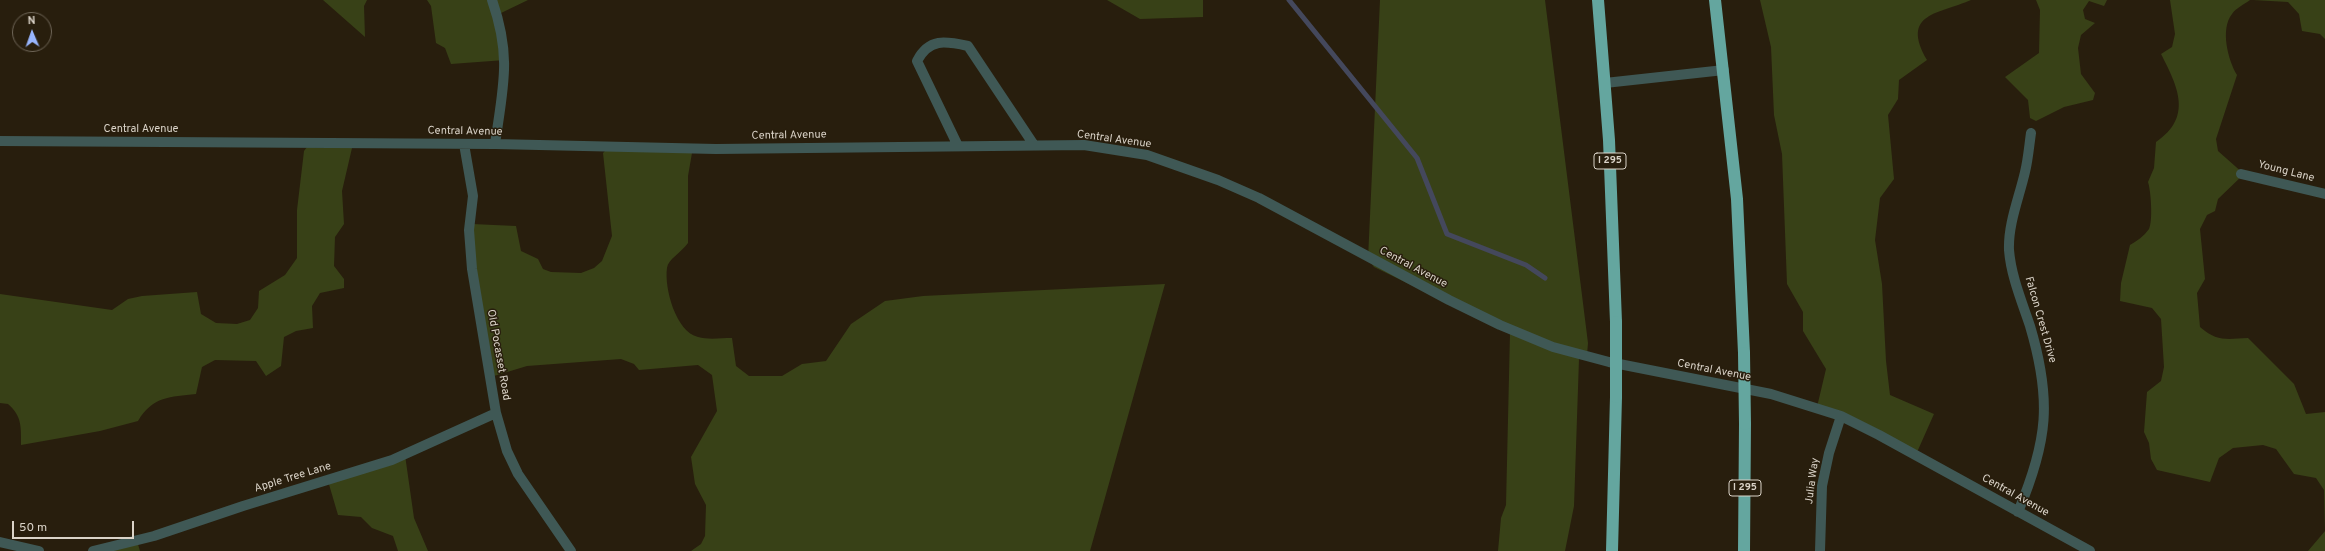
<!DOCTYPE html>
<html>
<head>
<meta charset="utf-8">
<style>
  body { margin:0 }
  #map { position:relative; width:2325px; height:551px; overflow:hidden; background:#281e0d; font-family:Overpass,sans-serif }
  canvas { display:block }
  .north { position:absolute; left:12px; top:12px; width:40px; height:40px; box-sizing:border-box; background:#281e0d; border:1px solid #6f6658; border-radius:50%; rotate:358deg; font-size:11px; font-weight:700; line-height:16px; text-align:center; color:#dad3c8 }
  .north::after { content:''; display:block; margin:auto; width:14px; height:18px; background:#98b5fd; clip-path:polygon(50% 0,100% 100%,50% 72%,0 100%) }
  .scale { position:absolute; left:12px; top:521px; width:122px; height:18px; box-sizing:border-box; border:2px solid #dad3c8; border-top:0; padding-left:5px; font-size:12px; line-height:14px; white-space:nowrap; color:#dad3c8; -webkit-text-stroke:3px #281e0d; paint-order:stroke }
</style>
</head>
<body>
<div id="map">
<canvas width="2325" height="551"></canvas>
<div class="north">N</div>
<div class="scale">50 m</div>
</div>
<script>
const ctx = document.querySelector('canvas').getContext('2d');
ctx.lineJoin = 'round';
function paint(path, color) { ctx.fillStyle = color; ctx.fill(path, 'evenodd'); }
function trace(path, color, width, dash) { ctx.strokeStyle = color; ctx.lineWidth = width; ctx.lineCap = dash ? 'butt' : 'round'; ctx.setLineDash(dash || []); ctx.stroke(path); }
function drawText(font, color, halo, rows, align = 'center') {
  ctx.font = font + ' Overpass,sans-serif'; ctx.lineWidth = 3; ctx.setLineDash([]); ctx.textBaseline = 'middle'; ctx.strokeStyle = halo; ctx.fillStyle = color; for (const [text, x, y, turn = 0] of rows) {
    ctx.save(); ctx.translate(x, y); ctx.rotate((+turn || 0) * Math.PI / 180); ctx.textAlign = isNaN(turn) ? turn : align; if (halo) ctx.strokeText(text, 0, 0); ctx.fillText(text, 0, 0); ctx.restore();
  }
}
paint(new Path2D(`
  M323,0H367L364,6L365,37Z
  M427,0H528L499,14L505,60L451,64L445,48L436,43L431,6Z
  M1107,0H1203V17L1140,19Z
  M1380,0H1545L1588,343L1587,355L1579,359L1574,506L1565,551H1498L1501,518L1506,505L1510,333L1374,267L1368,259Z
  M1760,0H1971C1939,14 1900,13 1927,60L1899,80L1898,99L1888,115L1894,179L1880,198L1875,240L1882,284L1886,361L1890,395L1934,414L1914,459L1863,431L1821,413L1817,407L1826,369L1803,331V312L1787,284L1782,154L1774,115L1771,47Z
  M2036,0H2107L2104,6L2089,1L2083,10L2085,19L2095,23L2081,35L2078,48L2081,74L2095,93L2093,100L2064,107L2036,121L2030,118L2028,100L2005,77L2039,53L2040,10Z
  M2170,0H2250C2245,4 2236,8 2232,14C2220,29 2228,60 2237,75L2216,139L2218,151L2244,174L2218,199L2215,211L2207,215L2200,229L2205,279L2197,293L2200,327C2217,342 2227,339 2248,338L2294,384L2306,414L2325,412V551H2308L2325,531L2324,490L2316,478L2294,474L2276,449L2263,445L2233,448L2219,458L2210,482L2157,470L2151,459L2149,443L2144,432L2147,392L2161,381L2164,367L2161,319L2152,308L2120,301L2121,283L2130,245C2137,241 2144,236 2149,229C2153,221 2151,191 2148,182L2154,168L2156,142C2193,117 2178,87 2161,54L2172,47L2175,34Z
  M2253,0H2325V39L2320,34L2302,31L2299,14L2288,2Z
  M307,147L352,148L342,191L344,224L335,237L334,266L344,279V288L320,293L312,306L313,328L296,331L284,337L281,366L266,376L256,361L215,360L202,367L196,394C170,397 153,396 138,421L100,431L21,445C21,427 22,416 8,404L0,403V294L112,310L128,299L142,296L197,292L201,314L216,323L237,324L250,320L258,308L259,291L285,275L297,258V210L304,151Z
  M606,150L692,153L688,176V243C681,253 668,259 667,268C664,288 676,332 698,337C708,340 721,338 732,338L736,366L749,376H782L802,364L826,361L851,324L885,301L923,296L1165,284L1090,551H691L701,544L705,536L706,505L695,484L691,457L717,411L712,375L698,365L639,370L634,364L621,359L527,366L494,376L476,282L472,224L516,226L521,251L538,259L543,269L551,272L581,273L594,268L602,261L612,236L603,153Z
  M405,455L414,518L428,551H398L393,536L372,528L361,517L338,515L328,481Z
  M137,541L140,551H89Z`), '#384117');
trace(new Path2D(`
  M1289,0L1417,158L1447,234L1526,265L1545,278`), '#44485c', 5);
trace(new Path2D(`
  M492,0C512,57 503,87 495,144
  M1605,83L1724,70
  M0,141L495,144L716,149L1084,145L1147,155L1218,180L1259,198L1449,300L1500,325L1553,347L1609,362L1771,394L1841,416L1879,435L2090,551
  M464,144L473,196L469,230L472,269L496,413L507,451L518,474L571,551
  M958,146L917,61C929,38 945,41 968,46L1034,145
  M2241,174L2325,194
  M2018,512C2048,441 2052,400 2030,326C2022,302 2011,276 2009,250C2008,224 2019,198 2025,172C2028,160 2029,147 2031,133
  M0,542L39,551
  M93,551L154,536L243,506L392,460L496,413
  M1820,551L1822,486L1829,453L1841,416`), '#3f5855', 10);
trace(new Path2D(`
  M1598,0L1609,140L1616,322
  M1715,0L1737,199L1744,353
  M1612,551L1616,397
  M1744,551L1745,424`), '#64a69f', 12);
trace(new Path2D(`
  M1744,353L1745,424
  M1616,397V322`), '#64a69f', 12);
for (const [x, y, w] of [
  [1610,161,32],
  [1745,488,32]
]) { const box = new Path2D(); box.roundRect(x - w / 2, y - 8, w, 16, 3); ctx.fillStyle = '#281e0d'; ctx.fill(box); trace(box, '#dad3c8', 1); }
drawText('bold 10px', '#dad3c8', null, [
  ["I 295",1610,161],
  ["I 295",1745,488]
]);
drawText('11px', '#dad3c8', '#281e0d', [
  ["Central Avenue",141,130],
  ["Central Avenue",465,132,1],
  ["Central Avenue",789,136,-1],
  ["Central Avenue",1114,140,8],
  ["Young Lane",2286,172,14],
  ["Central Avenue",1413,268,28],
  ["Falcon Crest Drive",2040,320,74],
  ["Old Pocasset Road",498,355,80],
  ["Central Avenue",1714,371,11],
  ["Apple Tree Lane",293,478,-17],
  ["Julia Way",1813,481,-82],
  ["Central Avenue",2015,496,29]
]);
</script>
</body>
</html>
